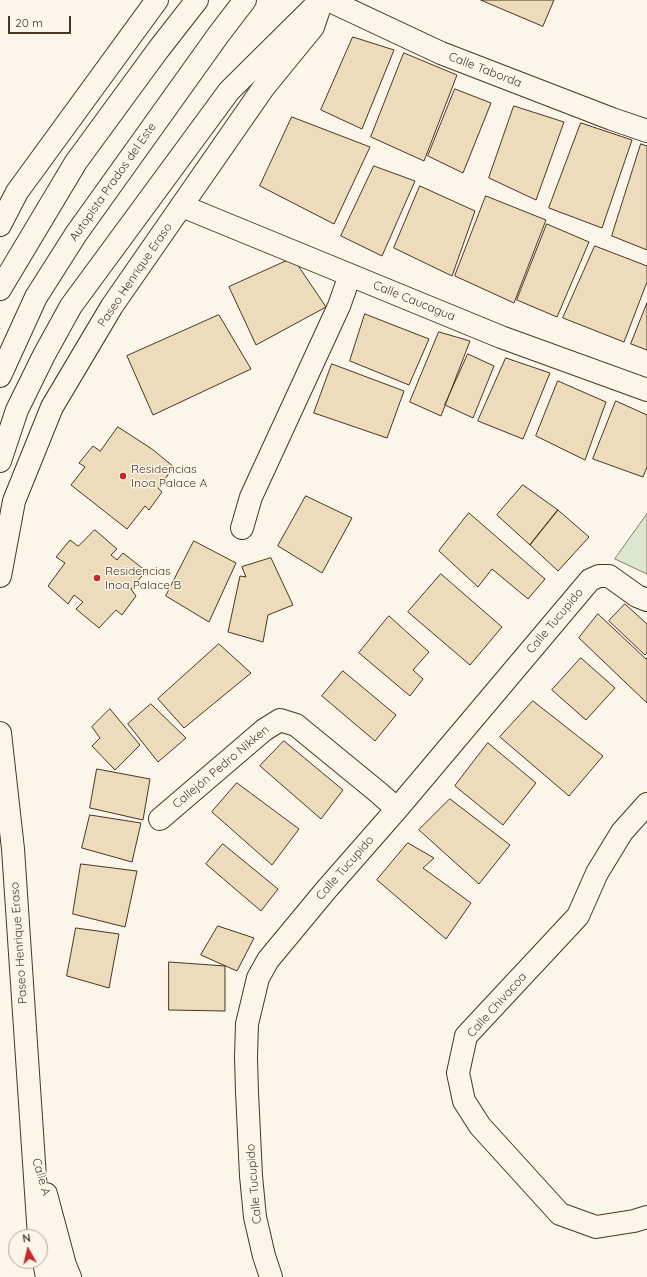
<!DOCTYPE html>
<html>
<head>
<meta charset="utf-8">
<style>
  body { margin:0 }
  #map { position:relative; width:647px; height:1277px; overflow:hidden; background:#fbf6e9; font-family:Quicksand,sans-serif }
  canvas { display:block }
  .north { position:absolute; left:8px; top:1229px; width:40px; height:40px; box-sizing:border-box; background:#fbf6e9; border:1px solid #b4a999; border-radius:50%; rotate:352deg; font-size:11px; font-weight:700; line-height:16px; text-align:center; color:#4a3520 }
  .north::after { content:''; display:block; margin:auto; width:14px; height:18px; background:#c62828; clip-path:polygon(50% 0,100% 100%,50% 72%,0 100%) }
  .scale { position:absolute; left:8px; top:16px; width:63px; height:18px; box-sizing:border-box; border:2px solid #4a3520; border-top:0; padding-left:5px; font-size:12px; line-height:14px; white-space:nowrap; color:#4a3520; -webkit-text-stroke:3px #fbf6e9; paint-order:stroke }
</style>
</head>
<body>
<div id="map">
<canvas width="647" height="1277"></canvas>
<div class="north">N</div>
<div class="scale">20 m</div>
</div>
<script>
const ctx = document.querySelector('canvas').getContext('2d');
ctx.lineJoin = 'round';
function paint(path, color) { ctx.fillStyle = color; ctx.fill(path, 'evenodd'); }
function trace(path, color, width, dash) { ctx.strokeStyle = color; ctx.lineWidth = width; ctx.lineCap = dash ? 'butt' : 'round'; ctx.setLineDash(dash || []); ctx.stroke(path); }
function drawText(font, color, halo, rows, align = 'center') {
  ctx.font = font + ' Quicksand,sans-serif'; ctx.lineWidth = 3; ctx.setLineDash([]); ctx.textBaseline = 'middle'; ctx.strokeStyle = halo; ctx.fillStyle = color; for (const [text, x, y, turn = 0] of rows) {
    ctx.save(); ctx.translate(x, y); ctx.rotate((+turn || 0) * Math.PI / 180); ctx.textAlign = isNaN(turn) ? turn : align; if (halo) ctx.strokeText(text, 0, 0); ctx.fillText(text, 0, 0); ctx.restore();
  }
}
const green = new Path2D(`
  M647,514V574L615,559Z`);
paint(green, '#dce7d0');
trace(green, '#887966', 1);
const building = new Path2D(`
  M481,0H554L543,26Z
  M353,37L394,50L362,129L321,110Z
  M404,53L457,75L424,161L371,137Z
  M455,89L491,103L463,173L428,156Z
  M514,106L564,122L536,200L489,178Z
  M292,117L370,147L334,224L260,186Z
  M581,123L632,140L602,228L549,208Z
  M641,144L647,146V250L612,236Z
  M374,166L415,181L382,256L341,236Z
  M420,186L475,211L452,276L394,248Z
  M486,196L546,220L514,303L455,276Z
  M547,224L589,242L557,317L517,300Z
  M595,246L647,266V282L624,342L563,318Z
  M293,258L326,307L256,345L229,287Z
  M647,303V350L631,344Z
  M365,314L429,339L409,385L350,361Z
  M219,315L251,369L153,415L127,356Z
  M439,332L470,341L441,416L410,402Z
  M468,354L494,366L473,418L445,405Z
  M506,358L550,373L523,439L478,421Z
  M332,364L404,391L387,438L314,413Z
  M558,381L606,402L585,460L536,436Z
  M616,401L647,415V467L643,477L593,459Z
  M118,427L152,449L174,467L158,488L162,492L149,510L145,506L127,529L71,485L85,467L79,463L93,446L100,451Z
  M523,485L558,510L530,545L497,515Z
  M306,496L352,518L322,573L278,546Z
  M558,510L589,537L558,571L530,545Z
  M469,513L545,579L528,599L492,569L478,587L439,551Z
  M95,530L117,549L111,555L117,560L123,553L146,571L131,589L136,596L122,615L116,610L99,628L76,609L83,602L74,595L68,604L48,586L65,563L56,557L70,540L78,546Z
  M194,541L236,563L209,622L166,596Z
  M271,558L293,605L268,615L263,642L228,632L240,576L246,577L242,567Z
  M441,574L502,627L470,665L408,612Z
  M625,604L647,624V653L645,655L609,621Z
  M598,614L646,659L647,658V703L579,638Z
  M389,616L429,652L413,670L423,679L410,696L359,653Z
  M219,644L251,673L184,728L158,699Z
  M581,658L615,688L586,720L552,690Z
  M343,671L396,715L375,741L322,696Z
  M533,701L603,756L569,796L500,737Z
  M151,704L186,738L158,762L128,724Z
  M110,709L140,745L115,770L92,746L100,738L92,727Z
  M284,741L343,790L321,819L260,766Z
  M488,743L536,783L503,825L455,786Z
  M97,769L150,779L143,820L90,808Z
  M237,783L299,829L272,865L212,812Z
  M450,799L510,845L479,884L419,830Z
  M90,815L141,823L132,862L82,848Z
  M408,843L434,858L423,868L471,903L446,939L377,880Z
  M223,844L278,889L261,911L206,864Z
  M81,864L137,871L125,927L73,914Z
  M218,926L254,938L237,971L201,955Z
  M76,928L119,934L109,988L67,976Z
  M169,962L225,966V1011L169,1010Z`);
paint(building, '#ecdcbc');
trace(building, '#4a3520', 1);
const minor = new Path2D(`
  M328,0L441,53L612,119L647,131
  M182,206L501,337L647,390
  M242,528L251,497L339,306L350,275
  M0,576L14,501L52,407L112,306L264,87L313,27L322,0
  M0,733L13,849L39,1237
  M647,804L622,832L597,873L578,916L466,1036L458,1073L464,1101L480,1126L560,1214L596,1227L634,1221L647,1217
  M160,819L264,730L280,720L296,725L379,793L397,809
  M46,1194L65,1265L70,1277
  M40,1242L47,1277
  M271,1277L264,1256L255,1217L251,1176L247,1092L246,1057L247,1024L258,978L268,960L326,890L397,809L590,580L599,576H609L637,596L647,600`);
const highway = new Path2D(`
  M0,225L17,192L157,0
  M0,289L76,162L158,50L197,0
  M0,376L36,297L76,234L219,34L245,0
  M0,461L17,410L44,355L71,306L229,91L321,0`);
trace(minor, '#4a3520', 24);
trace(highway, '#4a3520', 24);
trace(minor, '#fbf6e9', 22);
trace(highway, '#fbf6e9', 22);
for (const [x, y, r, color] of [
  [123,476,4,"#c62828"],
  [97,578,4,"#c62828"]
]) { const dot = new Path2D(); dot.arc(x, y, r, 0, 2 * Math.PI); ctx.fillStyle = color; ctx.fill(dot); trace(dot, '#fbf6e9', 1.5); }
drawText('12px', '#4a3520', '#fbf6e9', [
  ["Calle Taborda",485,70,21],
  ["Autopista Prados del Este",113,182,-55],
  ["Paseo Henrique Eraso",135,275,-56],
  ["Calle Caucagua",414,301,22],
  ["Calle Tucupido",555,621,-50],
  ["Callejón Pedro Nikken",221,767,-40],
  ["Calle Tucupido",345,868,-49],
  ["Paseo Henrique Eraso",19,943,-94],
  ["Calle Chivacoa",497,1005,-48],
  ["Calle A",41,1177,74],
  ["Calle Tucupido",254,1184,-95]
]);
drawText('12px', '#4a3520', '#fbf6e9', [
  ["Residencias",131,469],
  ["Inoa Palace A",131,483],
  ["Residencias",105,571],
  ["Inoa Palace B",105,585]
], 'left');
</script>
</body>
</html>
